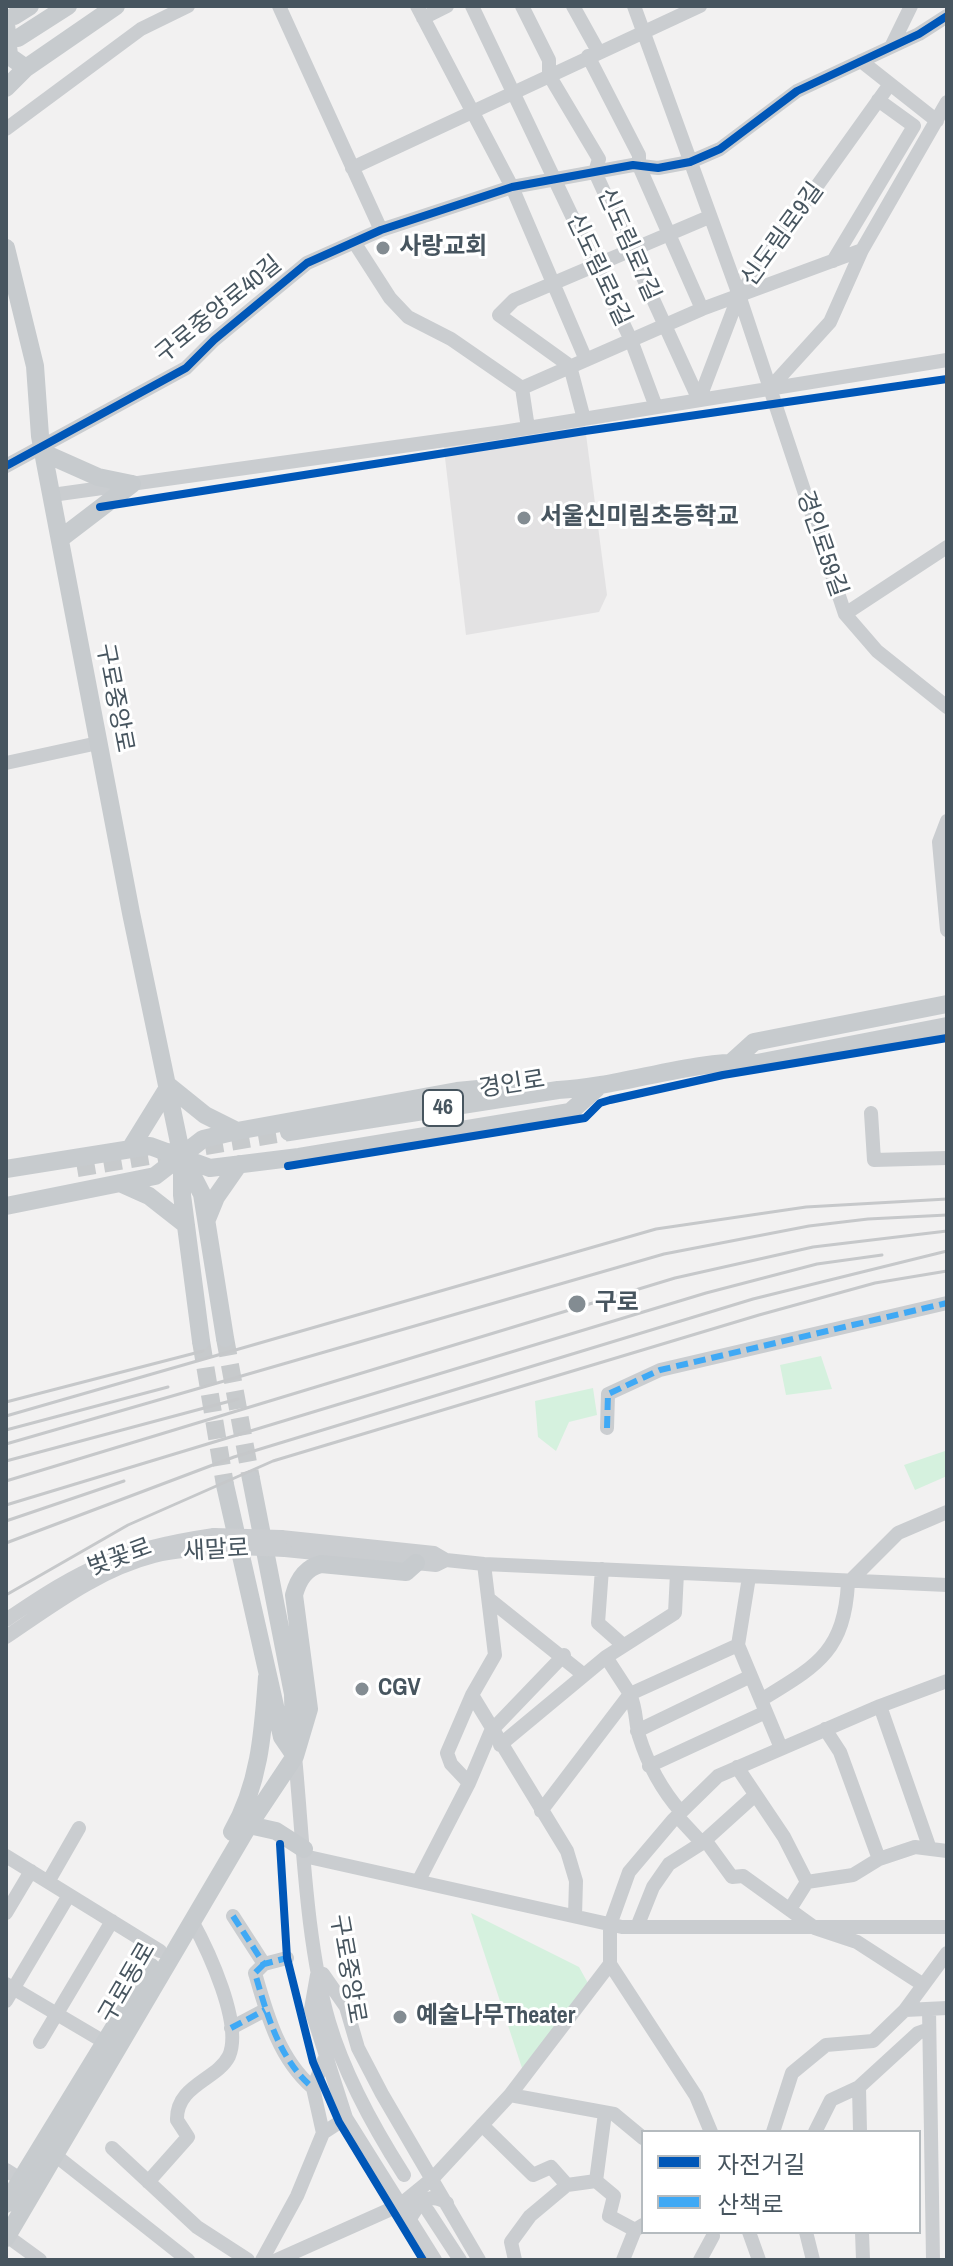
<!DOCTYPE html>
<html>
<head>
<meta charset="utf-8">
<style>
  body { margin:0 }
  #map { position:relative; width:953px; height:2266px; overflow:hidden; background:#f2f1f1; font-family:"Archivo Narrow","Noto Sans KR",sans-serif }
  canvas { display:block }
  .frame { position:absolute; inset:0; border:8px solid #47555f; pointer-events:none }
  .legend { position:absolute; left:641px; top:2130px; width:280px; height:104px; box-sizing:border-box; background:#fff; border:2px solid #b5bbbf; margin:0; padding:10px 14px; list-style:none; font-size:24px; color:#47555f }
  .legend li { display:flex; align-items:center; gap:16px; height:40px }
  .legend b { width:40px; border:2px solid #b5bbbf }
</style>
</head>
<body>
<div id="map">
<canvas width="953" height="2266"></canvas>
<div class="frame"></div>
<ul class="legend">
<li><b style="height:10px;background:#0057b8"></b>자전거길</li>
<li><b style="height:10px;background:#3fa9f5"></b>산책로</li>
</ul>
</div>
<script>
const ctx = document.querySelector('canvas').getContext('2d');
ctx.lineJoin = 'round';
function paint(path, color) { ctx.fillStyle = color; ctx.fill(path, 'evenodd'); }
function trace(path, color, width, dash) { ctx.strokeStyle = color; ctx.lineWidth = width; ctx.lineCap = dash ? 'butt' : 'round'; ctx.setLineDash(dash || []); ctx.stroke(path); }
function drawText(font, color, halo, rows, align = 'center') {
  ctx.font = font + ' "Archivo Narrow","Noto Sans KR",sans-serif'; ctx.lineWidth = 6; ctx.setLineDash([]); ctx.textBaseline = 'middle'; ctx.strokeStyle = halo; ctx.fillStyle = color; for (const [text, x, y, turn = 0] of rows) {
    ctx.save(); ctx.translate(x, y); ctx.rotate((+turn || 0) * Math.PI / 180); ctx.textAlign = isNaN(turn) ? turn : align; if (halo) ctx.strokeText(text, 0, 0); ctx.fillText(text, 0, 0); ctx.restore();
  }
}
paint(new Path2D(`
  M584,419L607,595L599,612L466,635L443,441Z`), '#e3e2e3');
paint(new Path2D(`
  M821,1356L832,1389L786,1395L780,1365Z
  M593,1388L597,1415L569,1422L556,1451L538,1437L535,1401Z
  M945,1451L947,1476L915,1490L904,1465Z
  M471,1913L579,1967L589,1985L523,2071Z`), '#d5f1de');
trace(new Path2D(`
  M205,1146L289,1132
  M77,1168L172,1152
  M225,1338L251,1479
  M201,1341L225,1485`), '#c7cacc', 18, [18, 9]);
trace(new Path2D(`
  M279,6L381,230
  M417,6L512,187L586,360
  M472,6L631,340L656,407
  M522,6L549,60V75L599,159L595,172L699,400
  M573,6L598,51
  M634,6L739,295L845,614L877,651L947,707
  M423,18L447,6
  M891,47L911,6
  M588,56L639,155V166L702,309
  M861,61L937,121
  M6,129L141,29L188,6
  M352,168L700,6
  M354,242L390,298L408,317L451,339L522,388L528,428
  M833,261L914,126L878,100
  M522,388L702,309L862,250
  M770,388L830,322L862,250L947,102
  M699,400L739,295L890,84
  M584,419L570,366L499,315L514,300L709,217
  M6,466L186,368L214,340L307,263L381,230L512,187L633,165L658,168L690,162L720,149L797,91L919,34L947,16
  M52,495L503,432L947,360
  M845,614L947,547
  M6,763L98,743
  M947,821L939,842L947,930
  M871,1113L874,1160L947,1158
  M607,1428L608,1394L660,1370L947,1303
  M281,1537L434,1553L446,1560L484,1564L947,1585
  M285,1550L436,1565L446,1560
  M602,1569L598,1623L623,1645
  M749,1577L738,1645L781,1748
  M489,1599L584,1675
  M6,1620C84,1567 119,1549 214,1535
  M6,1637C52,1606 99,1570 154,1556C174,1551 196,1550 216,1547
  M472,1695L567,1851L576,1881L575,1916
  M761,1700C816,1666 844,1653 848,1583L898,1533L947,1512
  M880,1706L930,1849
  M825,1729L840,1752L879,1859
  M637,1731L751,1676
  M500,1745L606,1657L675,1613L677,1573
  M295,1756C303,1840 306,1942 329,2022C345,2076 374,2128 404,2175
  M649,1766L766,1712
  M737,1767L784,1837L807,1882L853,1875L879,1859L915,1847L947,1851
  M469,1783L451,1764L447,1753L472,1695L495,1655L484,1564
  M541,1811L630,1694L606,1657
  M681,1812C661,1789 648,1765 639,1736C635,1722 637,1711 630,1694L738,1645
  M677,1816L702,1843L708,1844L732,1877L743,1876L815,1928L857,1942L922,1984
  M6,1856L160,1951
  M304,1856L622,1927H947
  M419,1880L469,1783L491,1731L564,1655
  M48,1882L79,1828
  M790,1909L807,1882
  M6,1913L31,1871
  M233,1916L264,1964L287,1958
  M637,1927L653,1887L669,1864L702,1843L754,1796
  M264,1964L255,1973C267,2015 279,2059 313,2088
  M610,1964L696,2096L711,2132
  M323,1974L346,2007L358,2048L382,2094L479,2260
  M317,1975L311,2009L346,2118L435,2260
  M6,1984L106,2043
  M6,2001L69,1895
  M929,2009L933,2260
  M905,2010L947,2008
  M231,2028L265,2010
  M40,2042L112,1921
  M859,2087L860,2132
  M510,2095L614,2114L643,2138
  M605,2113L596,2181L614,2196L609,2216L635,2230
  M482,2125L533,2175L551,2167L567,2185L596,2181
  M773,2132L792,2073L826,2045L873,2041L905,2010L947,1953
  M815,2132L831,2100L859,2087L918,2033L929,2029
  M323,2133L313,2088L324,2060
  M112,2148L197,2227L248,2260
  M55,2155L188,2260
  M6,2170L28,2184
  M148,2182L188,2137L177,2120C176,2085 217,2080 229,2056C243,2024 208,1950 192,1921
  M428,2211L460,2260
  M409,2221C417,2205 428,2190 447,2203
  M749,2232L759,2260
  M806,2232L813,2260
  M862,2232L863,2260
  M7,2236L40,2260
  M262,2260L297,2196L323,2133L346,2118
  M277,2260L400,2205L433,2178L510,2095L610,1964V1925L629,1872L673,1820L718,1776L880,1706L947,1681
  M515,2260L511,2242L530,2216L567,2185
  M623,2260L635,2230L643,2225
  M700,2260L713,2236`), '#cacdd0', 14);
trace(new Path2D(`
  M14,16L30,6
  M6,23L9,56L26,68
  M18,38L68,6
  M6,88L26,68L116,6
  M6,248L35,366L40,436L131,913L182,1157V1195L201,1341
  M44,453L98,477L132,484
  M60,539L132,484
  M733,1061L754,1042L947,1004
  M289,1132L558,1090C623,1087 695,1058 757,1063L947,1026
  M130,1149L169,1086L205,1115L237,1131
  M186,1163L202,1194L225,1338
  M6,1169L150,1146L210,1168L299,1157L570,1112L597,1088
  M120,1183L149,1196L186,1225
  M6,1206L155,1176L203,1139L237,1131L457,1091L510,1086
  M207,1219L216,1197L239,1164
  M251,1479L293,1694L294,1737
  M225,1485L282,1737L295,1756
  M249,1825L276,1831L304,1849
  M232,1832C260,1783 263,1731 267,1677
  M6,2204L151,1967
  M6,2238L249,1825L295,1756L309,1709L294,1595C298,1580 305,1568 321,1564L406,1572L416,1563`), '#c7cbce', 18);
trace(new Path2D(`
  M6,1402L203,1351
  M6,1416L656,1229L806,1207L947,1199
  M6,1430L168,1387
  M6,1444L664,1254L809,1226L868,1219L947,1215
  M6,1461L238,1399
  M6,1481L675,1278L813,1247L947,1231
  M6,1505L706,1293L817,1264L882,1255
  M6,1521L124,1481
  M6,1543L234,1457L753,1299L947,1251
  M6,1595L128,1525L273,1461L759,1315L875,1283L947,1271`), '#c6c8ca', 3);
trace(new Path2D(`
  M214,1535L281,1537
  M216,1547L285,1550`), '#cacdd0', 14);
trace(new Path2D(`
  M607,1428L608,1394L660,1370L947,1303
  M233,1916L264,1964L287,1958
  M264,1964L255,1973C267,2015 279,2059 313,2088
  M231,2028L265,2010`), '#3fa9f5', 6, [12, 6]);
trace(new Path2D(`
  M6,466L186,368L214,340L307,263L381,230L512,187L633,165L658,168L690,162L720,149L797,91L919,34L947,16
  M100,507L585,431L947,379
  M288,1166L585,1118L600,1103L610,1100L723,1075L947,1038
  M280,1844L287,1958L313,2062L339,2122L423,2260`), '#0057b8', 8);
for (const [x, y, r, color] of [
  [383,248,8,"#838c92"],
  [524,518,8,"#838c92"],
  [577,1304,10,"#838c92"],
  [362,1689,8,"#838c92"],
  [400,2017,8,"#838c92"]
]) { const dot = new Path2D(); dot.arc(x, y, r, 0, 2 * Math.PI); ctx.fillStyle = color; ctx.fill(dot); trace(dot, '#fff', 3); }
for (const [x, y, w] of [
  [443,1108,40]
]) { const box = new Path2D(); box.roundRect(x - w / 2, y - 18, w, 36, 6); ctx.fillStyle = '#fff'; ctx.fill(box); trace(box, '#47555f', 2); }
drawText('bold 22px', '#47555f', null, [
  ["46",443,1108]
]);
drawText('24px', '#47555f', '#fff', [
  ["신도림로9길",783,235,-54],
  ["신도림로7길",628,245,66],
  ["신도림로5길",598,270,65],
  ["구로중앙로40길",219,310,-39],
  ["경인로59길",821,544,71],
  ["구로중앙로",114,698,79],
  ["경인로",512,1085,-9],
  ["새말로",216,1551,-3],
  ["벚꽃로",120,1558,-20],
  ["구로중앙로",347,1969,80],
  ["구로동로",128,1983,-60]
]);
drawText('bold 24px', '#47555f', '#fff', [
  ["사랑교회",399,248],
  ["서울신미림초등학교",540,518],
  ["구로",595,1304],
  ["CGV",378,1689],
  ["예술나무Theater",416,2017]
], 'left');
</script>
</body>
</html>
